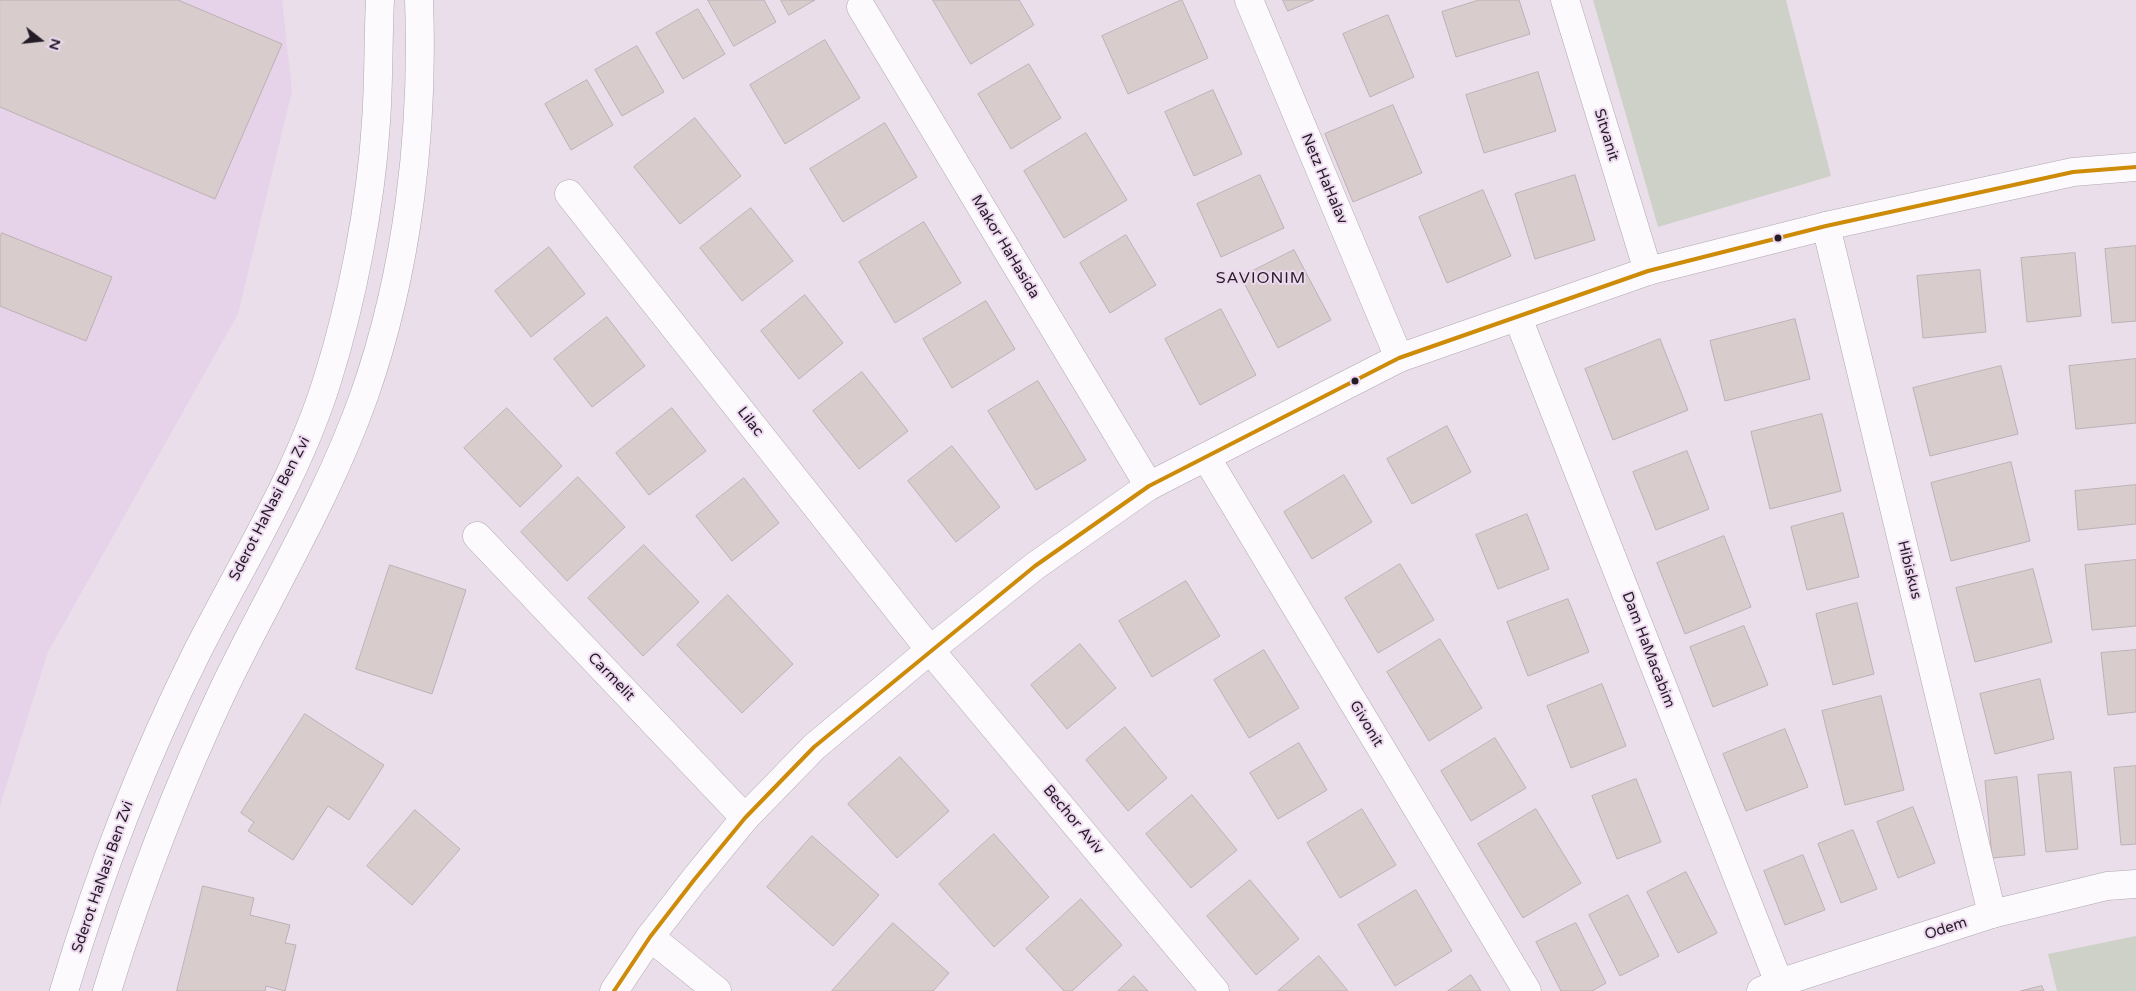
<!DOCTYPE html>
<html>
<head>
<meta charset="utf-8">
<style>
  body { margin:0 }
  #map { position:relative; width:2136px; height:991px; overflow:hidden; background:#e9deea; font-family:"Varela Round",sans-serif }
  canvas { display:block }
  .north { position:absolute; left:15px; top:15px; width:50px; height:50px; -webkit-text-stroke:4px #edd8f0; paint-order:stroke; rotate:106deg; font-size:14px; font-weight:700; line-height:20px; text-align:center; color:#241d26 }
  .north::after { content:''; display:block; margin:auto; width:18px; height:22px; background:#241d26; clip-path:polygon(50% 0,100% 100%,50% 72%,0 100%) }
</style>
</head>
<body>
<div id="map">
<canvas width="2136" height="991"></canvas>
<div class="north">N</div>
</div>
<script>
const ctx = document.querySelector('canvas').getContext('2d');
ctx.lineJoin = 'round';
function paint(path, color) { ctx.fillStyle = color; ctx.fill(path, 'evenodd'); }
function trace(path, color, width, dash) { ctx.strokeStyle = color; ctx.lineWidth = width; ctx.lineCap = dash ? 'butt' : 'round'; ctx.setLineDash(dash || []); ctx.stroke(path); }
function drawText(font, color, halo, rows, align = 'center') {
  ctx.font = font + ' "Varela Round",sans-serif'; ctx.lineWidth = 4; ctx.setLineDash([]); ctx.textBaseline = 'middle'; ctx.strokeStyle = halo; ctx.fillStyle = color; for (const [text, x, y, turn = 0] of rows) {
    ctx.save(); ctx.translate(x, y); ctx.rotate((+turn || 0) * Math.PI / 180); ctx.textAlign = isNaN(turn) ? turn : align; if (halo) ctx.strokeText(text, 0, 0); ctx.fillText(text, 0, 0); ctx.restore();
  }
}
paint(new Path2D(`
  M0,0H282L292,91L238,314L48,652L0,806Z`), '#e7d3e9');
paint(new Path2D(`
  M1593,0H1786L1831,176L1658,227Z
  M2136,936V991H2057L2048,954Z`), '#ced1c7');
const building = new Path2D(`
  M0,0H178L282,44L215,199L0,107Z
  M708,0H764L776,22L734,46Z
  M781,0H815L789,15Z
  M933,0H1019L1034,25L971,64Z
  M1182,0L1208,58L1128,94L1102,36Z
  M1283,0H1314L1288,11Z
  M1479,0H1519L1530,34L1456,57L1442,12Z
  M698,9L725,54L683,79L656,33Z
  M1388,15L1414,77L1370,97L1343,34Z
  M825,40L860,98L785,144L750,85Z
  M637,46L664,92L622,116L595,70Z
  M1029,64L1061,118L1011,149L978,94Z
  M1538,72L1556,131L1484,153L1466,95Z
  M587,80L613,125L571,150L545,104Z
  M1213,90L1242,154L1194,176L1165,112Z
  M1393,105L1422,173L1353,202L1325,134Z
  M695,118L741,176L680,224L634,167Z
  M885,123L917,177L843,222L810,169Z
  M1086,133L1127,200L1064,238L1024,171Z
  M1260,175L1284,228L1221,257L1197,204Z
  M1575,175L1595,240L1535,259L1515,194Z
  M1483,190L1511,256L1447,283L1419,217Z
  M751,208L793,261L742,301L700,248Z
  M924,222L961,283L895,323L859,262Z
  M2,233L112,277L86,341L0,306V238Z
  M1126,235L1156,285L1110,313L1080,263Z
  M2136,246V321L2112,323L2105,249Z
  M549,247L585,294L531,337L495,291Z
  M1294,250L1331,320L1278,348L1241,277Z
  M2075,253L2081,316L2027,322L2021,258Z
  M1980,270L1986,332L1923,338L1917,276Z
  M805,295L843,343L799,379L761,331Z
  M986,301L1015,349L952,388L923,339Z
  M1221,309L1256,375L1200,405L1165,339Z
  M607,317L645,366L592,407L554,359Z
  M1795,319L1810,379L1725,401L1710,341Z
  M1660,339L1688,410L1613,440L1585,369Z
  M2136,359V423L2076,429L2069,366Z
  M2001,366L2018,434L1930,456L1913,388Z
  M862,372L908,431L859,469L813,411Z
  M1038,381L1086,460L1036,490L988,411Z
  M507,408L562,466L520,507L464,448Z
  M672,408L706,451L649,495L616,453Z
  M1822,414L1841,491L1770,509L1751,432Z
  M1447,426L1471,472L1412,504L1387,459Z
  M952,446L1000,507L956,542L908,481Z
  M1687,451L1709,509L1656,530L1633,472Z
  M2011,462L2030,541L1951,561L1931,483Z
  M1344,475L1372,522L1312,559L1284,512Z
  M578,477L625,527L567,581L521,532Z
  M744,478L779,523L732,561L696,516Z
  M2136,485V524L2078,530L2075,491Z
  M1843,513L1859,577L1807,590L1791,527Z
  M1527,514L1549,569L1498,589L1476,535Z
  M1724,536L1751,607L1685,634L1657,563Z
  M644,545L699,602L643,656L588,598Z
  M2136,560V626L2092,630L2085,565Z
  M1400,564L1434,620L1378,653L1345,598Z
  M390,565L466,590L432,694L356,669Z
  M2033,569L2052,642L1975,662L1956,588Z
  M1186,581L1220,636L1152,677L1119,621Z
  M728,595L793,664L742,713L677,645Z
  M1568,599L1589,652L1528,676L1507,622Z
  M1857,603L1874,674L1833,685L1816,614Z
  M1744,626L1768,685L1713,707L1690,647Z
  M1440,639L1482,708L1429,741L1387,672Z
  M1080,644L1116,688L1067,729L1031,685Z
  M1264,650L1299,708L1249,738L1214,680Z
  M2136,650V712L2108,715L2101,653Z
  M2040,679L2054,739L1995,754L1980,694Z
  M1602,684L1626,746L1571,768L1547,706Z
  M1881,696L1904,790L1845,805L1822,711Z
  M305,714L384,765L349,820L328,806L293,860L248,831L254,822L241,813Z
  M1125,727L1167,778L1128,811L1086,760Z
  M1785,729L1808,787L1746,811L1723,754Z
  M1495,738L1526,788L1471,821L1441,771Z
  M1299,743L1327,790L1278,819L1250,773Z
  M900,757L949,811L897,858L848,804Z
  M2136,766V844L2121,845L2114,768Z
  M2071,772L2078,849L2046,852L2038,775Z
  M2017,777L2025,855L1992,858L1985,781Z
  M1636,779L1661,842L1617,859L1592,796Z
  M1192,795L1237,850L1191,888L1146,834Z
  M1913,807L1935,863L1898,878L1877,822Z
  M1362,809L1396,865L1340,898L1307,843Z
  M1536,809L1581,883L1523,918L1478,844Z
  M415,810L460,849L412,905L367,866Z
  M1853,830L1877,889L1841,903L1818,844Z
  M994,834L1049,897L994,947L939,884Z
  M812,836L879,895L833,946L767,887Z
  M1803,855L1825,910L1785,925L1764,871Z
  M1686,872L1717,933L1678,953L1647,892Z
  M1250,880L1299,939L1256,975L1207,916Z
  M203,886L254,898L250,915L290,925L285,943L296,945L285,991L266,986L265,991H177Z
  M1416,890L1452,951L1395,986L1358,925Z
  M1628,895L1659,956L1620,976L1589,915Z
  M1081,899L1122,945L1072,991H1064L1026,949Z
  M893,923L949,973L933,991H832Z
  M1576,923L1606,983L1592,991H1561L1536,942Z
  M1319,956L1348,991H1278Z
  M1471,975L1481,991H1448Z
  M1134,976L1148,991H1118Z
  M2042,986L2044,991H2021Z`);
paint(building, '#d8cccd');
trace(building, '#bcb1b4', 1);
const minor = new Path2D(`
  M1249,0L1399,358
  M1565,0L1648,271
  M861,7L1149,486
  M569,194L930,650L1215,991
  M1826,226L1992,914
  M1518,318L1779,983
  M1206,457L1527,991
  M477,536L745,818
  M650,937L717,991`);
const tertiary = new Path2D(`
  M64,991C99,874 142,762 197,652C242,563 297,477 327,381C352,302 371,204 376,122C379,81 378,40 380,0
  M107,991C139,886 178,785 225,686C272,589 328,497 364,396C408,271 424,131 419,0
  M614,991L650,937L694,880L745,818L814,747L930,650L1035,566L1149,486L1399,358L1648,271L1826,226L2073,172L2136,167
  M1761,991L1779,983L1992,914L2107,886L2136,884`);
trace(minor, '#b0a8b1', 29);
trace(tertiary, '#b0a8b1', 29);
trace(minor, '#fcfafc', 28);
trace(tertiary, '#fcfafc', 28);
trace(new Path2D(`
  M614,991L650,937L694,880L745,818L814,747L1035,566L1149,486L1399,358L1648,271L1826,226L2073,172L2136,167`), '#cd8b08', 4);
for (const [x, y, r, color] of [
  [1778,238,4.5,"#241d26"],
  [1355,381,4.5,"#241d26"]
]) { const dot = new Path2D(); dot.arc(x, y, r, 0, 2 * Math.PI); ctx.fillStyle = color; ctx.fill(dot); trace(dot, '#edd8f0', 2); }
drawText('15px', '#241d26', '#edd8f0', [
  ["Sitvanit",1606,135,73],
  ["Netz HaHalav",1324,179,67],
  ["Makor HaHasida",1005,247,59],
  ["Lilac",750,422,52],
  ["Sderot HaNasi Ben Zvi",270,509,-63],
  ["Hibiskus",1909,570,76],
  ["Dam HaMacabim",1648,650,69],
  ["Carmelit",611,677,46],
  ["Givonit",1366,724,59],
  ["Bechor Aviv",1073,820,50],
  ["Sderot HaNasi Ben Zvi",103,877,-71],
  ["Odem",1946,929,-18]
]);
ctx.letterSpacing = '1px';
drawText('16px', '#241d26', '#edd8f0', [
  ["SAVIONIM",1261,279]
]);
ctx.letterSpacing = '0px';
</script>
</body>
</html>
